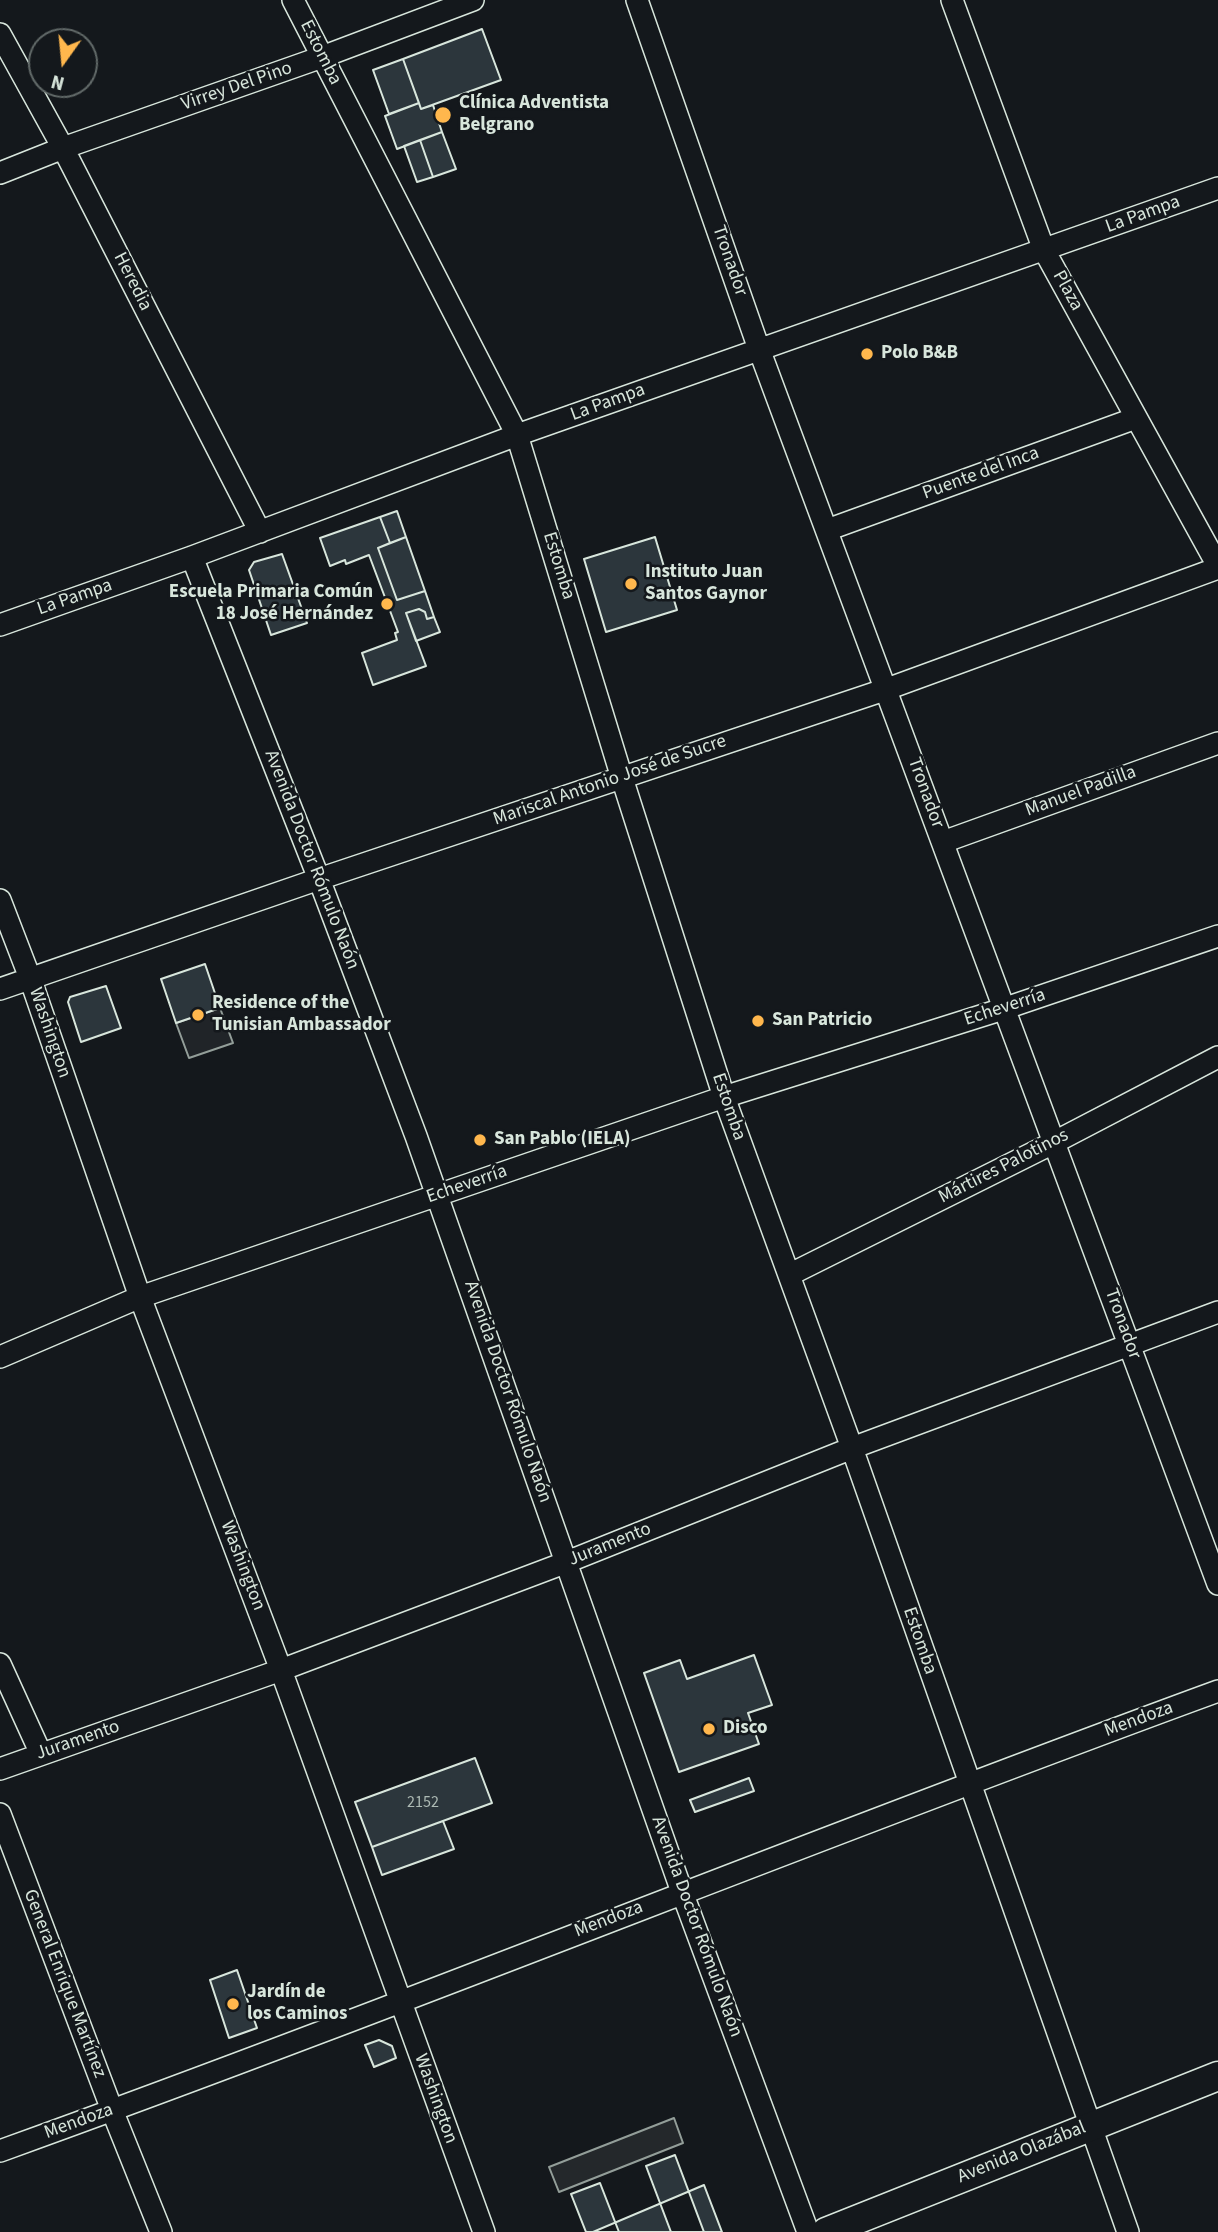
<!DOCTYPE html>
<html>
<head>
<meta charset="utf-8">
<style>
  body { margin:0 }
  #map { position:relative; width:1218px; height:2232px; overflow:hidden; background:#14181c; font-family:"Source Sans 3",sans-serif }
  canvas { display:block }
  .north { position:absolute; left:28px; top:28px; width:70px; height:70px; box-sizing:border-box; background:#14181c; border:2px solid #626a69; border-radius:50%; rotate:195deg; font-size:19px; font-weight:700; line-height:28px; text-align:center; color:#d8e6dc }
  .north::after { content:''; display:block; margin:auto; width:24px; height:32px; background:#ffb74d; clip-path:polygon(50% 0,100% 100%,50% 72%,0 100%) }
</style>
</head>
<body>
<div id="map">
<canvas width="1218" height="2232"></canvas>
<div class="north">N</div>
</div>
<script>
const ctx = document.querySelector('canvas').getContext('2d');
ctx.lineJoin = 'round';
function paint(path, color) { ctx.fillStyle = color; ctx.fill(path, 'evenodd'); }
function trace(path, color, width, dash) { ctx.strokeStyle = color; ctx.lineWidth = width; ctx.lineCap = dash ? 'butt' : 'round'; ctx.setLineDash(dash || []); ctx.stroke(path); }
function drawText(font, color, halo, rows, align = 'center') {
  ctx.font = font + ' "Source Sans 3",sans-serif'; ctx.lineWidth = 5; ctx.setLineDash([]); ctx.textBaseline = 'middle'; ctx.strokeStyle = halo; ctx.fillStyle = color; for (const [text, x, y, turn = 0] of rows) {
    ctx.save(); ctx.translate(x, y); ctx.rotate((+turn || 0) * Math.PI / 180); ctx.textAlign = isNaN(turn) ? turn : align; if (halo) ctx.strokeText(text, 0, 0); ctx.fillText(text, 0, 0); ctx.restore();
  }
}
const green = new Path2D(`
  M220,1008L233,1043L189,1058L176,1023Z`);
paint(green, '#202428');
trace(green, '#939e99', 2);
const parking = new Path2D(`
  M674,2118L683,2143L559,2192L549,2167Z`);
paint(parking, '#24282b');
trace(parking, '#939e99', 2);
const building = new Path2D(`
  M482,29L501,80L421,109L403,59Z
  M403,59L419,103L389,114L373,70Z
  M419,103L421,109L433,105L442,132L397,149L385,116Z
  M442,132L456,169L433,177L420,140Z
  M420,140L433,177L417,182L404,146Z
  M397,511L406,537L390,543L380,517Z
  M380,517L390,543L378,548L397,600L425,591L434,617L427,619L425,612L419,609L406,613L426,666L373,685L362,653L397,640L395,633L398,632L369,555L346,564L345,560L330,566L320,538Z
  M406,537L425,591L397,600L378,548Z
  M655,537L677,610L606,632L584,559Z
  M282,554L307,623L271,635L249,570L254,562Z
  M419,609L425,612L427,619L434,617L440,632L416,641L406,613Z
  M205,964L220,1008L176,1023L161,979Z
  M106,986L121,1028L81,1042L68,1002L70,997Z
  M754,1655L772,1705L748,1713L759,1744L679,1772L644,1673L680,1660L687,1679Z
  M475,1758L492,1803L372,1847L355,1802Z
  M749,1778L754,1791L695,1812L690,1800Z
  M443,1821L454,1849L382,1875L372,1847Z
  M237,1970L257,2028L229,2038L210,1980Z
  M379,2040L392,2046L396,2058L374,2067L365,2045Z
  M675,2155L704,2232H671L646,2166Z
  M600,2183L619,2232H586L571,2194Z
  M704,2185L722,2232H593Z`);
paint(building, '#2c363c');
trace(building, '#d8e6dc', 2);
const minor = new Path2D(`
  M293,0L517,435L622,778L724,1097L852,1448L1128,2232
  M637,0L759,349L1218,1584
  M952,0L1044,250L1218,566
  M0,34L63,148L260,532
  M0,173L63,148L322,57L473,0
  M827,530L1136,418
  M192,557L319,879L416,1136L682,1892L808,2232
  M0,625L192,557L517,435L1218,188
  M943,842L1218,743
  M0,900L30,978L140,1297L281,1670L484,2232
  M0,989L319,879L887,689L1218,568
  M789,1275L1055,1142L1218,1057
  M0,1357L140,1297L724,1097L1003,1009L1218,936
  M0,1664L41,1754
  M0,1769L281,1670L567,1562L852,1448L1218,1312
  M0,1814L112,2110L161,2232
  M0,2151C408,2004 810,1840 1218,1691`);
const major = new Path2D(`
  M826,2232L1218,2076`);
trace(minor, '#d8e6dc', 24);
trace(major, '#d8e6dc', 31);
trace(minor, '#14181c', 21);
trace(major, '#14181c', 28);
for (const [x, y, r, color] of [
  [443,115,9,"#ffb74d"],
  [867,354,7,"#ffb74d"],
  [631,584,7,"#ffb74d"],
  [387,604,7,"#ffb74d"],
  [198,1015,7,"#ffb74d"],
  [758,1021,7,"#ffb74d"],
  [480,1140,7,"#ffb74d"],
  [709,1729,7,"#ffb74d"],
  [233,2004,7,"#ffb74d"]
]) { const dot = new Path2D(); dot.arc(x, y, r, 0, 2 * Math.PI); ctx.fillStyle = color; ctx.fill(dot); trace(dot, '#14181c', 2.5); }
drawText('16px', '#adbab4', null, [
  ["2152",423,1803]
]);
drawText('19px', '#d8e6dc', '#14181c', [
  ["Estomba",320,53,63],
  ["Virrey Del Pino",237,87,-19],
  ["La Pampa",1143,215,-20],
  ["Tronador",729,261,71],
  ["Heredia",132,282,63],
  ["Plaza",1067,291,61],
  ["La Pampa",608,403,-20],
  ["Puente del Inca",981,474,-20],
  ["Estomba",558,566,73],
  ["La Pampa",75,598,-19],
  ["Mariscal Antonio José de Sucre",610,781,-19],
  ["Manuel Padilla",1081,792,-20],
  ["Tronador",925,793,70],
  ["Avenida Doctor Rómulo Naón",311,860,69],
  ["Echeverría",1005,1008,-18],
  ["Washington",49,1033,71],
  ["Estomba",728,1107,71],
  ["Mártires Palotinos",1004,1167,-27],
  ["Echeverría",467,1185,-19],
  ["Tronador",1122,1324,70],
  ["Avenida Doctor Rómulo Naón",507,1392,71],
  ["Juramento",610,1545,-22],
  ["Washington",242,1566,69],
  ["Estomba",919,1641,71],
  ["Mendoza",1139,1720,-20],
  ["Juramento",78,1741,-19],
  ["Mendoza",609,1920,-21],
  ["Avenida Doctor Rómulo Naón",696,1927,70],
  ["General Enrique Martínez",64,1984,69],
  ["Washington",435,2099,70],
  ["Mendoza",79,2122,-20],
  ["Avenida Olazábal",1022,2153,-22]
]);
drawText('bold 19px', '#d8e6dc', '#14181c', [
  ["Clínica Adventista",459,104],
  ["Belgrano",459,126],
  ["Polo B&B",881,354],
  ["Instituto Juan",645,573],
  ["Santos Gaynor",645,595],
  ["Escuela Primaria Común",373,593,"right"],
  ["18 José Hernández",373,615,"right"],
  ["Residence of the",212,1004],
  ["Tunisian Ambassador",212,1026],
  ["San Patricio",772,1021],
  ["San Pablo (IELA)",494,1140],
  ["Disco",723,1729],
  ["Jardín de",247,1993],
  ["los Caminos",247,2015]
], 'left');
</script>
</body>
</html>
